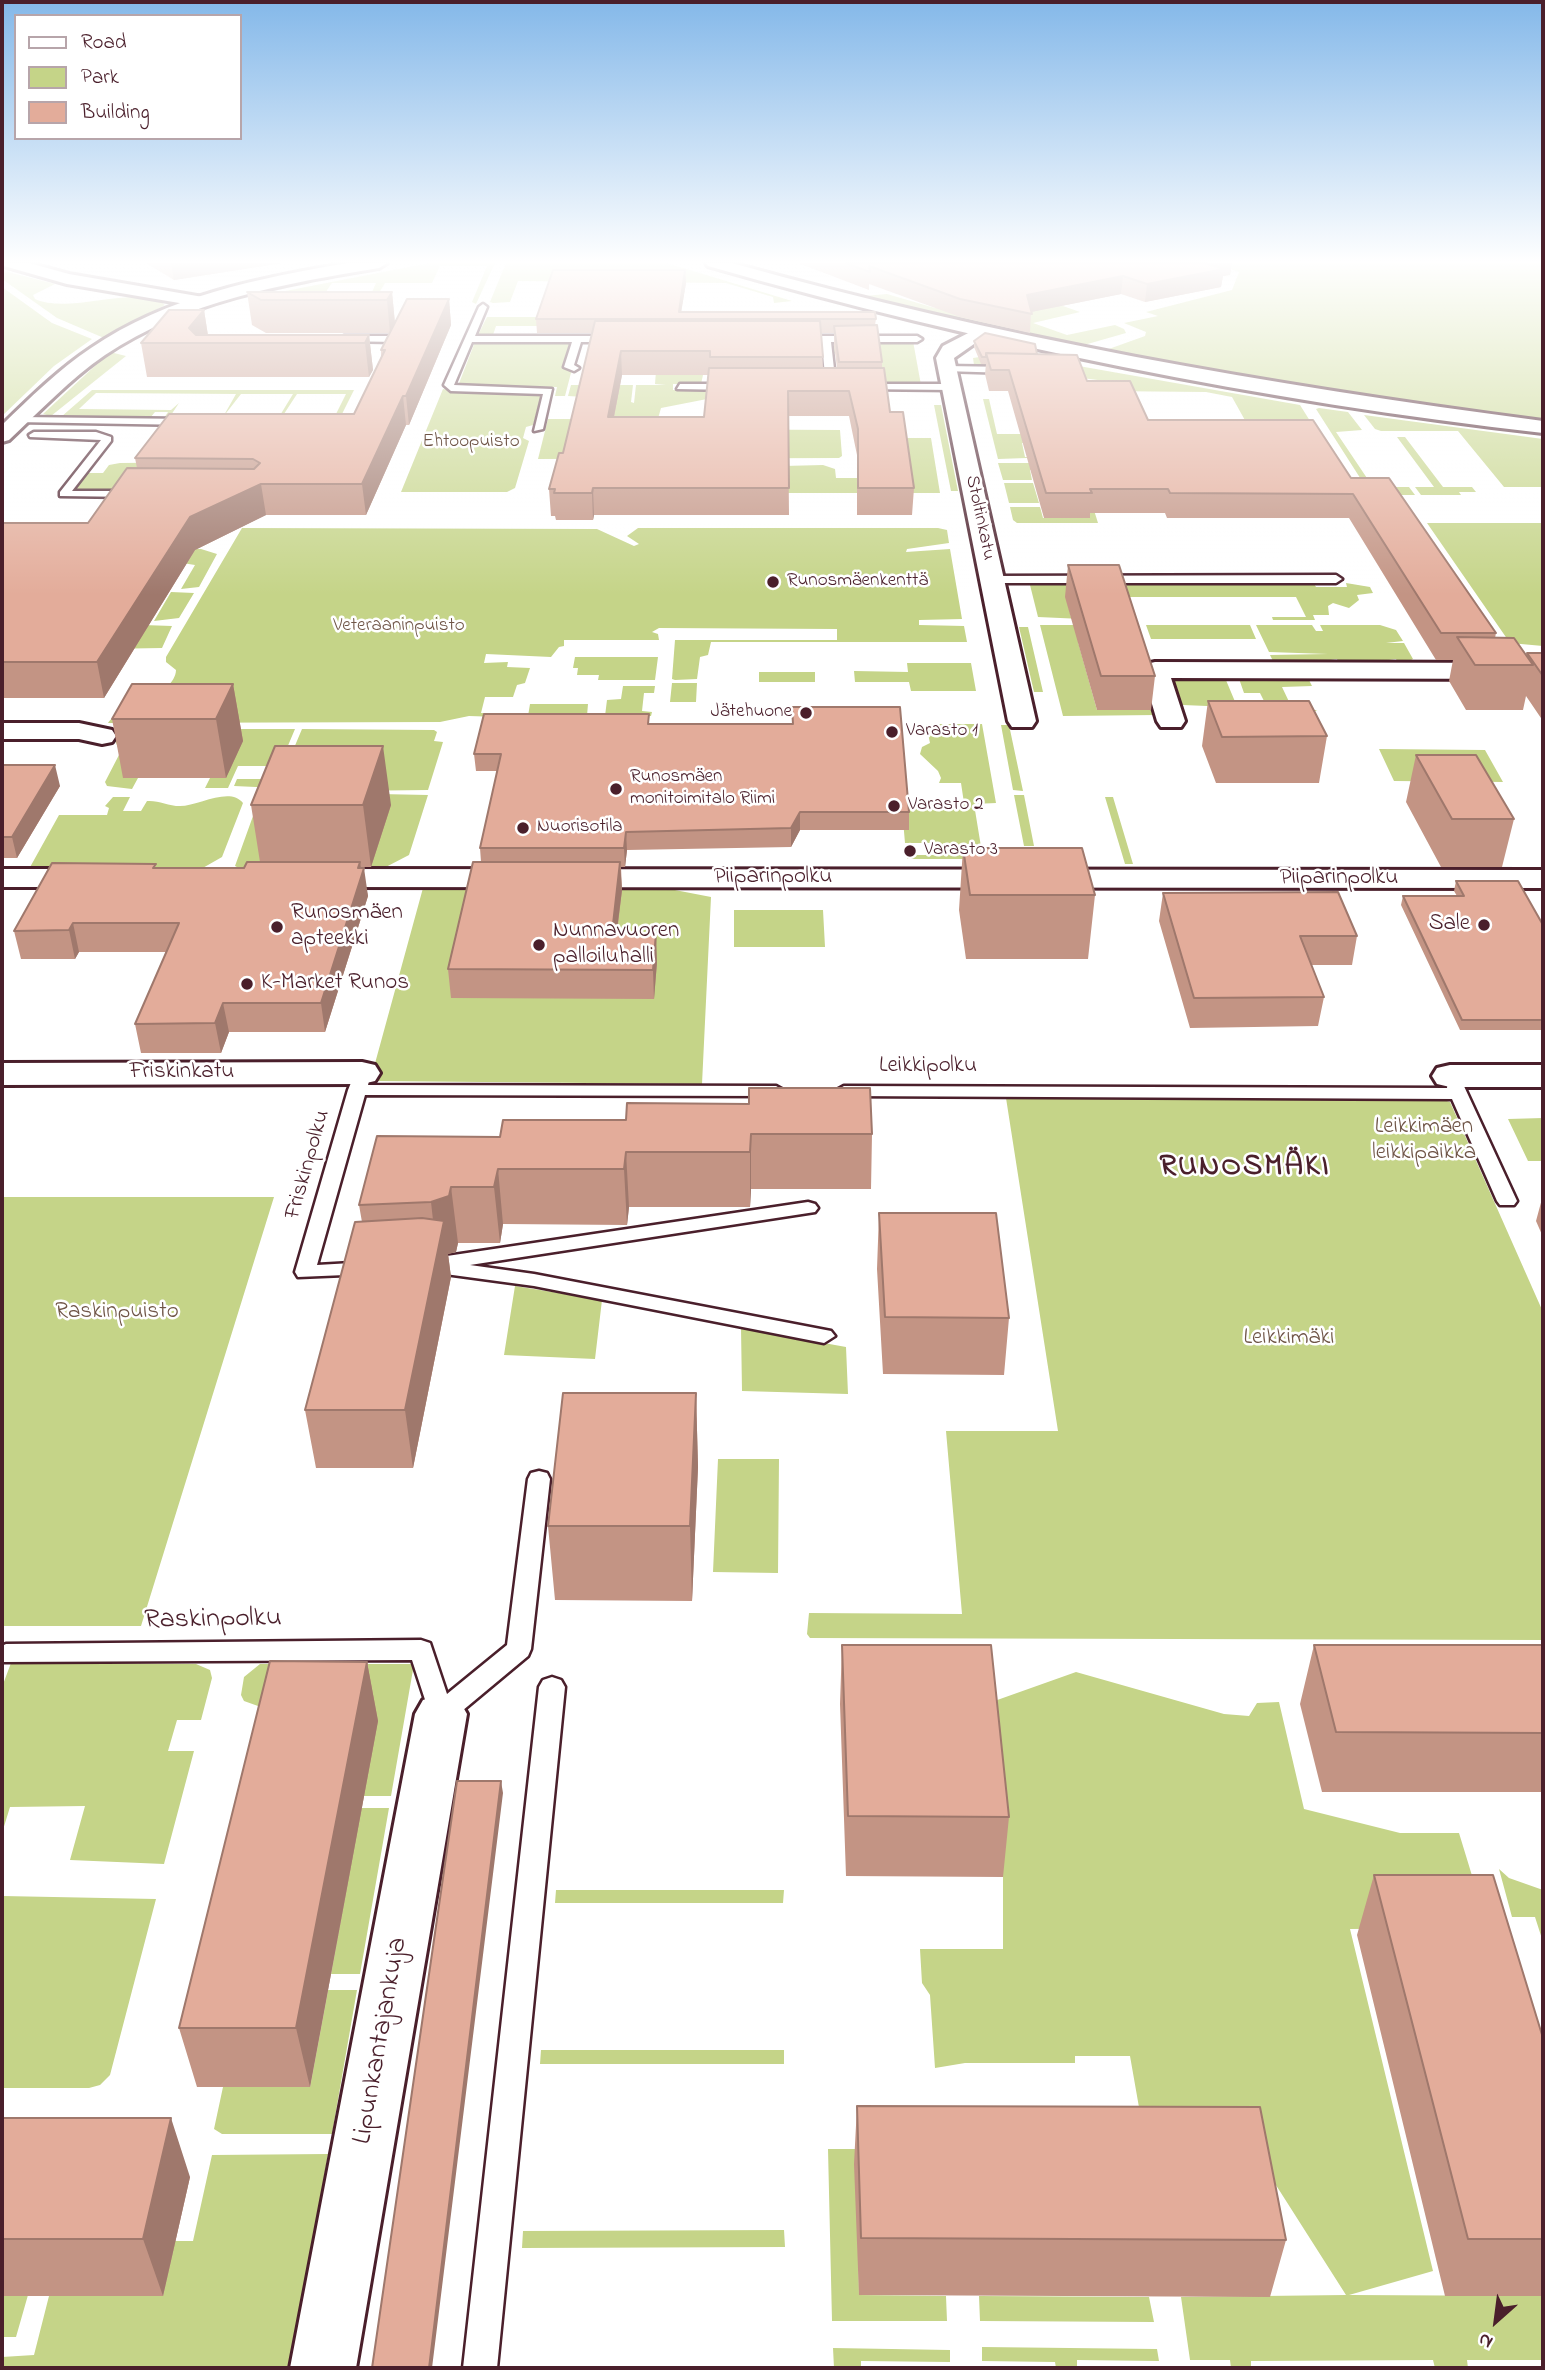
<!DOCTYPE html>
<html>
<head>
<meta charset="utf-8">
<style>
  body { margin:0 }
  #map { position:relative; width:1545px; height:2370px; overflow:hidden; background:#fff; font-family:"Indie Flower",sans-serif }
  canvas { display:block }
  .frame { position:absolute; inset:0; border:4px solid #4a1f2b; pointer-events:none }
  .legend { position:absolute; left:14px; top:14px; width:228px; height:126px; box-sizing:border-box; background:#fff; border:2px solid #b7a5aa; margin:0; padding:9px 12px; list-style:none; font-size:21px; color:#4a1f2b }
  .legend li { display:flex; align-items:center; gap:14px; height:35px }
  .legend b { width:35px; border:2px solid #b7a5aa }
  .north { position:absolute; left:1461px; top:2286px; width:70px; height:70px; -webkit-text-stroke:5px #fff; paint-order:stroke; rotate:208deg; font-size:19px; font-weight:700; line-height:28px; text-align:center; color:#4a1f2b }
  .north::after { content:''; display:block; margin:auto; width:24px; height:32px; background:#4a1f2b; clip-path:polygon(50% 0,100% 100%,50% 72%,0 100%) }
</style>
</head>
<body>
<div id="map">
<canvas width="1545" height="2370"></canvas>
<div class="frame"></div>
<ul class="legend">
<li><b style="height:9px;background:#fff"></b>Road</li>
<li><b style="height:19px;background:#c5d488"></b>Park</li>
<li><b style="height:19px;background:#e3ac9a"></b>Building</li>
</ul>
<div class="north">N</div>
</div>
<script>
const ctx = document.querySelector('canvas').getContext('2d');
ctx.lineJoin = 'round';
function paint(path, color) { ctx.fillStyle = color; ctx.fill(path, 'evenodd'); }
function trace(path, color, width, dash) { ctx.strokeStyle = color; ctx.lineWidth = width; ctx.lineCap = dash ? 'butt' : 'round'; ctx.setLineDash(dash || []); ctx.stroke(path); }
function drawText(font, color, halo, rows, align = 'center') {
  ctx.font = font + ' "Indie Flower",sans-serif'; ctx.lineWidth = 5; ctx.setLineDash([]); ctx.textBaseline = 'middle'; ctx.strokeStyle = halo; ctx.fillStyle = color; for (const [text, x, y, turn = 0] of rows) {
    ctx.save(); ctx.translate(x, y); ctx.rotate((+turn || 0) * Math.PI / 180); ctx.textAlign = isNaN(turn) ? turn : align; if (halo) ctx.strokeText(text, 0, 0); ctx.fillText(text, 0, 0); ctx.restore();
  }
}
paint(new Path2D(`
  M429,263H495L476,304L472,302L487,266H440L432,283H385L373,303H367L376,283H332L318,303L270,294Z
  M506,263H667L792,301L774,303L773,297L726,283L518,281L510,302L493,303L490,302Z
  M1213,263H1543V420L1395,401L1107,355L1106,350L1145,336L1146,332L1124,323L1158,316L1146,312L1232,290L1239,272Z
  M8,272L55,284L33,295L35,299C70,315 141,283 165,305L104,338L57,318L2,279V273Z
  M2,287L52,323L92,339L54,366L2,416Z
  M1023,292L1080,312L1033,323L1067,335L1115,325L1124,329L1126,333L1077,347L861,300L864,296L887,294L935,308Z
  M487,317H712L700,326H496L493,335H523L522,338L477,337Z
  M481,341H570L562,368L572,369L565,396H555L557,387L458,386L475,342L480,344Z
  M835,341H913L921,385L882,386L833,352Z
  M823,342L825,383L817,374L671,375H703L701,384H673V390H708L707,399L661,408L655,429L840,430L842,456L839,458L538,459L548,419H580L585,397L568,396L571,385H633L631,402L634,403L636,385H666L655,384L657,358Z
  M110,352L126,356L51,416L43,414Z
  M1005,353L1300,405L1356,494L1251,431L1232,397L1206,392L1101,391L1098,380L974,365L973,358Z
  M443,389L470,393L542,392L533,425L526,427L523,438L529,441L515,488L507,492H401Z
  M92,390H354L334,430H328L346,394H297L282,417H279L293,394H241L223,417L236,394L96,393L79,409L171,410L179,403L169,418H164L168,412H155L150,418L61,417Z
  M983,399H989L997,434H1224L1217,443H1022L1025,457H1055L998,459Z
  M934,405H941L958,491H951Z
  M1319,408L1348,412L1362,430L1336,432L1373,487H1409L1415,495H1371L1316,409Z
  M1364,415L1543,439V487H1504L1458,431H1381L1375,429Z
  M1397,437H1405L1443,487H1472L1476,492H1459L1461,495H1421L1415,487H1434Z
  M902,438H931L940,493H766L783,466L823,465L835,469L836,478H865Z
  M230,462L211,493L74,491L88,473H103L109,465L120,463Z
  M998,463H1074L1073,470H1030L1032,480H1003Z
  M1004,483H1033L1039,503H1009Z
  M1010,507H1040L1043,518H1089L1086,507H1093L1098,523H1017L1013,520Z
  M1427,523H1543V646L1510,643Z
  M242,528L597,529L634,546L639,544L627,536L638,528H938L947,530L949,543L907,549L906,552L950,549L962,619L919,620V625L964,626L967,642H711L708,655L700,657L697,679L675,680L672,679L675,640H837V629L659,628L652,632L658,634L659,640H564V646L559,647L551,657L486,654L484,663L508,662L507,667L530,668L525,683L517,685L513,697H485L481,713H501L500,717L469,716L440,722L108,723C122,704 175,696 176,670L166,662V657Z
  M86,548L201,549L217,554L199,587L181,589L195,565Z
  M1029,581L1313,582L1316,587H1347L1346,583L1370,587L1373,593L1357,595L1359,600L1349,608L1333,603L1328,606L1329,615H1313L1315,620H1273L1272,617H1306L1296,597H1066L1071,617L1105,620L1038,617Z
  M171,592L194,593L179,618L154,621Z
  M143,625L172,626L162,648L101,649Z
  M1040,625H1107L1078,642L1097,710L1154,709L1157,715L1063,716Z
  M1146,625H1250L1256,639H1151Z
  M1256,625H1312L1316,631H1323L1320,625H1380L1396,630L1403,641L1386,643H1404L1413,659L1400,666L1396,659L1389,660L1394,668H1341L1337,659L1330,660L1334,667H1276L1270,655L1328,654L1269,652Z
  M1019,627H1028L1043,692H1034Z
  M575,657H658L655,680H598L599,675H577L578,668H573Z
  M907,663H971L976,691H911L909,682H855L854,671L908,672Z
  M759,672H815V682H759Z
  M1223,673L1236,704L1231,707L1183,705L1173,702L1171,681L1180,675Z
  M1237,673L1306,674L1312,686L1282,687L1293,710H1317L1306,717L1264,701L1260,693H1244Z
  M672,683H697L696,702H670Z
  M623,686H655L654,693H644L642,711L652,712L651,716H605L607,700L621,699Z
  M530,704H588L587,716H528Z
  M926,724H982L996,803L974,804L983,859H907V855H938L936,843H905L903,820L906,803H964L961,783H939L941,778L938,771L920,754L922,747L930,743Z
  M1001,725H1009L1023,791L1013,790Z
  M145,729H295L287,748H294L302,729L434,730L437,732L434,741L443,742L428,790L344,791L234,786L237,779H264L269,766H238L228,788H205L210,778L124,777L138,778L132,789L107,786L105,782L120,753L112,732Z
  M1379,749L1485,750L1503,782L1394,781Z
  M379,794L428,795L409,855L382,869H241L235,866L257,805L377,846L390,806Z
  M1014,795H1024L1034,846H1024Z
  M113,797H130L123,811H141L147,801C158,800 168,806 180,806C198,806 230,786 243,803L222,857L201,869H29L59,815H107L109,808L105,806Z
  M1105,797H1113L1133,864H1125Z
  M649,885L711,897L702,1084L374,1081L371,1078L423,888Z
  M734,910H823L825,947H734Z
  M1006,1098H1437L1450,1102L1543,1312V1640L810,1638L807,1634L809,1613L962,1614L946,1431H1058Z
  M1543,1118V1161H1528L1508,1119Z
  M2,1197H274L141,1626H2Z
  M515,1286L602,1300L595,1359L504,1355Z
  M741,1328L846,1347L848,1394L742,1391Z
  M718,1459H779L778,1573L713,1572Z
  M11,1663L196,1664L210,1670L212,1678L201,1720H177L168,1751H194L164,1864L70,1860L85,1806L10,1807L2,1833V1687Z
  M260,1664H414L391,1796H364L332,1707L258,1706L244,1701L241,1695L244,1677Z
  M1076,1672L1224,1714L1249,1716L1257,1703L1279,1702L1304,1809L1400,1833H1459L1488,1928L1350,1929L1433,2271L1349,2295L1543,2296V2360H1467L1468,2368H1435L1433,2360L1251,2361V2368H1231L1230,2360H1190L1181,2297L1346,2295L1267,2171L1140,2113L1130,2056H1075V2063H965L935,2068L930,1995L922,1983L920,1949H1003V1877L986,1704Z
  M361,1808H389L360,1974H331Z
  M1499,1869L1509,1878L1543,1890V1942L1535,1917H1512Z
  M556,1890H784L783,1903H555Z
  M2,1896L156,1899L110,2075L100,2085L89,2088H2Z
  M328,1990H357L332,2134H222L214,2129L223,2087H310Z
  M541,2050H784V2064H540Z
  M828,2149H857L859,2295L946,2296L947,2321H832Z
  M328,2154L291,2368H2V2357L34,2355L49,2296L163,2295L175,2241H193L212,2155Z
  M784,2230L785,2247L522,2248L523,2231Z
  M2,2295H28L16,2337H2Z
  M979,2296L1149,2297L1154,2322L980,2321Z
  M982,2347L1157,2349L1159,2361L1077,2360V2368H1056L1055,2362L982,2361Z
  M833,2348L950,2350V2362L861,2361V2368H834Z`), '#c5d488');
const lane = new Path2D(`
  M483,304L487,307L475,336H615L620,339L615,342H581L574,365L579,368L574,371L564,367L572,342H472L454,385L552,389L543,429L534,431L543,394L451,391L444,385L479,307Z
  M344,336H395L400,339L395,342L341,341Z
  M796,336H917L922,339L917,342H831L836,387L831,390L826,387L822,342L793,341Z
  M947,366L1009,367L1014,370L1009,373L944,371Z
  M680,384H733L738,387L733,390L677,389Z
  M861,384H951L956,387L951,390L858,389Z
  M19,417L190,419L195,422L190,425L15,422V418Z
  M34,432H96L111,437V441L72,491H133L138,494L133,497L60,496V492L101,440L30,437L29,435Z
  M993,576L1336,575L1342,579L1336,583H989V577Z
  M361,1072L370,1077L368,1085L776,1086L785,1091L776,1096L365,1095L317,1265L369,1262L379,1268L369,1274L298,1277L295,1272L348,1090L355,1073Z
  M1454,1079L1463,1084L1517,1201L1514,1205H1500L1497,1201L1452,1099L844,1096L835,1091L844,1086L1447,1088L1448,1080Z
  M808,1202L815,1204L818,1208L815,1212L470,1265L534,1274L831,1331L835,1336L824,1343L534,1286L423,1271L413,1265L416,1260L438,1261L447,1256Z
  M539,1471L547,1473L550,1479L531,1649L528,1656L450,1721L441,1724L432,1721L412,1660L2,1662V1646L6,1644L421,1640L430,1643L447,1694L507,1645L528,1479L531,1473Z
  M552,1677L561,1680L565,1687L497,2368H463L539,1687L543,1680Z`);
const street = new Path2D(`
  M2,263H29L69,274L203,297L212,302L203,307L67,284L4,266Z
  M978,328L987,333L984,337L954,358L1036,721L1032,727H1012L1008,721L936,358L943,346Z
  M1155,662L1543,663V679L1171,678L1185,721L1181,727H1161L1157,721L1142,670L1146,664Z
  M2,723H79L112,730L116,736L112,742L102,744L79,739H2Z
  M2,869H96L107,871L112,878L107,885L96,887H2Z
  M313,869L1543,870V888L313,887L302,885L297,878L302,871Z
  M362,1062L375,1065L380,1073L375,1081L362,1084L2,1085V1063Z
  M1450,1065H1543V1087H1450L1437,1084L1432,1076L1437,1068Z
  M441,1694L459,1700L467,1714L356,2368H290L415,1714L423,1700Z`);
const secondary = new Path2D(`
  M348,263H387L379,268C284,284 187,300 105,355C70,379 40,411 9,440L2,442V425C30,398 58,370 91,348C167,296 259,278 348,263Z
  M706,263H732C999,338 1269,385 1543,421V433C1261,401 981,344 708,266Z`);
trace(lane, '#4a1f2b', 5);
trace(street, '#4a1f2b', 6);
trace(secondary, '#4a1f2b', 6);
paint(lane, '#fff');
paint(street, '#fff');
paint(secondary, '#fff');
paint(new Path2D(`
  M146,263H282L174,280Z
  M798,263H1232L1230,275L1223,276L1221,287L1145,302L1121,294L1031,312L1030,333L960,317L869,284V290Z
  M685,270L686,283L681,312L876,319L875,325L882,362V368L890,412L914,488L912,515H857V455L849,416H788L789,515H594L593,520H556L555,516H551L549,489L563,453L592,333H537L536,319ZM821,333H834V345L837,368H823ZM622,375H708L704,417H614Z
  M247,292H392L395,322L449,299L451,325L409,425H406L366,515H266L195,550L104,698H2V523H88L137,468L135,458L354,414L381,357V350L389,333H266L252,325Z
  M204,310L208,335H369L373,370L369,377H147L141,343Z
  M974,341L1037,354L1087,381L1148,420L1351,478L1496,633L1495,638L1527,656V653H1543V721L1526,696L1523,710H1466L1449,681L1453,660H1436L1349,518H1167L1165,513H1090V518H1044L1008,391H989L985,374L986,364H981L974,347Z
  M1068,565L1155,676L1151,710H1097L1065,597Z
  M233,684L243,741L226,778H123L112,719Z
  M1208,701L1327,736L1319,783H1216L1202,746Z
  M649,714V724L909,812V830H800L791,847L627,850L625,867H621L622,890L617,933L657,962L654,999L451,998L448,969L481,862L480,848L497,771H476L474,754Z
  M1416,755L1514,819L1502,867H1441L1406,802Z
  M2,765L60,786L17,858H2Z
  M251,805H391L371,867H361L368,896L325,1032H229L221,1053H141L135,1024L167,952H79L75,959H21L14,931L157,868H244L260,862Z
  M963,848L1095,895L1088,959H966L959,910Z
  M1456,881L1543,925V1030H1460L1401,905L1403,896H1457L1454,891Z
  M1163,893L1357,936L1352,965H1311L1324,997L1318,1026L1190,1028L1159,921Z
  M503,1120L872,1134L871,1189H751L750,1207H629L627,1225L503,1224L500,1243H458L456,1252L448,1254L451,1277L413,1468H316L305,1410L362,1222L359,1205L500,1137Z
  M1543,1195V1237L1536,1221Z
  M879,1213L1009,1318L1004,1375L883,1374L877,1269Z
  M696,1393L698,1467L692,1601L555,1600L548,1526Z
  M842,1645L1009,1817L1003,1877L846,1876L840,1704Z
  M1314,1645H1543V1792H1322L1300,1704Z
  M367,1662L378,1721L310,2087H197L179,2028Z
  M1374,1875L1543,2038V2296H1445L1357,1935Z
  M857,2106L1286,2240L1270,2297L859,2295L854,2164Z
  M2,2118L190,2177L163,2296H2Z`), '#c39484');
paint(new Path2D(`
  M171,263H282L174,280Z
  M1203,263H1232L1230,275L1223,276L1221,287L1145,302L1147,284Z
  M685,270L686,283L680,319L679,312Z
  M1123,276L1121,294L1026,313L1027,295Z
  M392,292L395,325L390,333L387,300Z
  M449,299L451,325L409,425L406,396Z
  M204,310L209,343H191L189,328Z
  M369,335L373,370L369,377L365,343Z
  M621,351L622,375L609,442L608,417Z
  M403,396L406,425L366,515L362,484Z
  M261,484L266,515L195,550L104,698L97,662L190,517Z
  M593,488L594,515L593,520L592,493Z
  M233,684L243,741L226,778L216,719Z
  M383,746L391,805L371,867L363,805Z
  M55,765L60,786L17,858L12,837Z
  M800,812V830L791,847V828Z
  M626,832L627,850L625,867L624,848Z
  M360,862L362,875L364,868L368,896L325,1032L321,1003Z
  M620,862L622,890L613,961L612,933Z
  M73,923L79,952L75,959L69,930Z
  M656,933L657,962L654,999L653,970Z
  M223,1003L229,1032L221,1053L215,1023Z
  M751,1134V1189L750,1207V1152Z
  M626,1152L629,1207L627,1225L624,1169Z
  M498,1169L503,1224L500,1243L494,1187Z
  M451,1187L458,1243L456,1252L448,1254L451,1277L413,1468L405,1410L437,1256L431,1202Z
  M696,1393L698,1467L692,1601L690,1526Z
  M367,1662L378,1721L310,2087L296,2028Z
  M501,1781L503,1793L432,2368H429Z
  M171,2118L190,2177L163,2296L143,2239Z`), '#9f786c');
const building = new Path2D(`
  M846,263H1204L1224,269L1147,284L1123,276L1027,295L1032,314L960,299L869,266L870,272Z
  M553,270H685L679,312H875L876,319H536Z
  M247,292H392L387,300H261Z
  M407,299H449L406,396H403L362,484H261L190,517L97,662H2V523H88L127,468L254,469L260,463L253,459L135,458L169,414H354L385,350H381Z
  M169,310H204L189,328L196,335H369L365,343H141Z
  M595,321H820L823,357H710V351H621L608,417H704L709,368H884L890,412H903L914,488H858V429L849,391H788L789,488H593L592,493H554L555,489H549L559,453H563Z
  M877,325L882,362H839L834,326Z
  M985,333L1035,344L1037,354L986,353V357H982L974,341Z
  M986,353L1077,355L1087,381H1130L1148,420H1313L1351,478H1389L1496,633H1441L1353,494L1170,493L1168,489H1090L1092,493H1046L1009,370H991Z
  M1068,565H1119L1155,676H1101Z
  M1457,637L1514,638L1533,665H1475Z
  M1527,653H1543V676Z
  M132,684H233L216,719H112Z
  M1208,701H1309L1327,736L1222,737Z
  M792,707H900L909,812H800L791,828L626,832L624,848H480L501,754H474L484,714H649L648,724H793Z
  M275,746H383L363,805H251Z
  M1416,755H1476L1514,819H1452Z
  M2,765H55L12,837H2Z
  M963,848H1082L1095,895H970Z
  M247,862H360L358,868H364L321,1003H223L215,1023L135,1024L179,923H73L69,930L14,931L52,863L156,864L153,868H244Z
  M473,862H620L612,933H656L653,970L448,969Z
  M1456,881H1518L1543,925V1020H1462L1403,896H1464Z
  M1338,892L1357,936H1300L1324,997L1194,998L1163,893Z
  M749,1088H870L872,1134H751L750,1152H626L624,1169H498L494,1187H451L449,1196L431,1202L359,1205L377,1136L500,1137L503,1120H626L627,1103L749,1104Z
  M879,1213H996L1009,1318L885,1317Z
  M422,1218L444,1221L405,1410H305L355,1222Z
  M563,1393H696L690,1526H548Z
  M842,1645H991L1009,1817L848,1816Z
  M1314,1645H1543V1733L1336,1732Z
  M270,1661L367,1662L296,2028H179Z
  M457,1781H501L429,2368H372Z
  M1374,1875H1493L1543,2038V2239H1468Z
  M857,2106L1260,2107L1286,2240L861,2238Z
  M2,2118H171L143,2239H2Z`);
paint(building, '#e3ac9a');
trace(building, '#9f786c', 2);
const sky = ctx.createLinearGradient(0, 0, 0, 595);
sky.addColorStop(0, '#84b8e9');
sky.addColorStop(0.44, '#fff');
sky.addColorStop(1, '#ffffff00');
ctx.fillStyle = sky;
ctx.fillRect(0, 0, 1545, 595);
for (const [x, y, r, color] of [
  [773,582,7,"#4a1f2b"],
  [806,713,7,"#4a1f2b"],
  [892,732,7,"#4a1f2b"],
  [616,789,7,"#4a1f2b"],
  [894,806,7,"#4a1f2b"],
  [523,828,7,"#4a1f2b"],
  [910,851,7,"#4a1f2b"],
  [1484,925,7,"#4a1f2b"],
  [277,927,7,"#4a1f2b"],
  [539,945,7,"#4a1f2b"],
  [247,984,7,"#4a1f2b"]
]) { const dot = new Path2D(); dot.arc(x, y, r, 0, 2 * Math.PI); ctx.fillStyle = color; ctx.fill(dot); trace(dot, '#fff', 2.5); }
drawText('19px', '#6f5547', '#fff', [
  ["Ehtoopuisto",471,443],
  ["Veteraaninpuisto",399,627]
]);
drawText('19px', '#4a1f2b', '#fff', [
  ["Stoltinkatu",979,518,78]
]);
drawText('19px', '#4a1f2b', '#fff', [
  ["Runosmäenkenttä",787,582],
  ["Jätehuone",792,713,"right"],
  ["Varasto 1",906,732],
  ["Runosmäen",630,778],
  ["monitoimitalo Riimi",630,800],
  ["Varasto 2",908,806],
  ["Nuorisotila",537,828],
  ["Varasto 3",924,851]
], 'left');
drawText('23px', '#4a1f2b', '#fff', [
  ["Piiparinpolku",773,878],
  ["Piiparinpolku",1339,879],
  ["Leikkipolku",928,1067],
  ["Friskinkatu",182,1073],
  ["Friskinpolku",309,1165,-74]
]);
drawText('23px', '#4a1f2b', '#fff', [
  ["Runosmäen",291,914],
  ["apteekki",291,940],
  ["Sale",1470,925,"right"],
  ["Nunnavuoren",553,932],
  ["palloiluhalli",553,958],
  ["K-Market Runos",261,984]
], 'left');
drawText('23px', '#6f5547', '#fff', [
  ["Leikkimäen",1424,1128],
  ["leikkipaikka",1424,1154],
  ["Raskinpuisto",117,1313],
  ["Leikkimäki",1289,1339]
]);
drawText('28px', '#4a1f2b', '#fff', [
  ["Raskinpolku",213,1621,-1],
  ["Lipunkantajankuja",382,2041,-80]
]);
ctx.letterSpacing = '2px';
drawText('bold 30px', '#4a1f2b', '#fff', [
  ["RUNOSMÄKI",1245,1169]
]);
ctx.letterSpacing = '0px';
</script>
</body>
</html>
